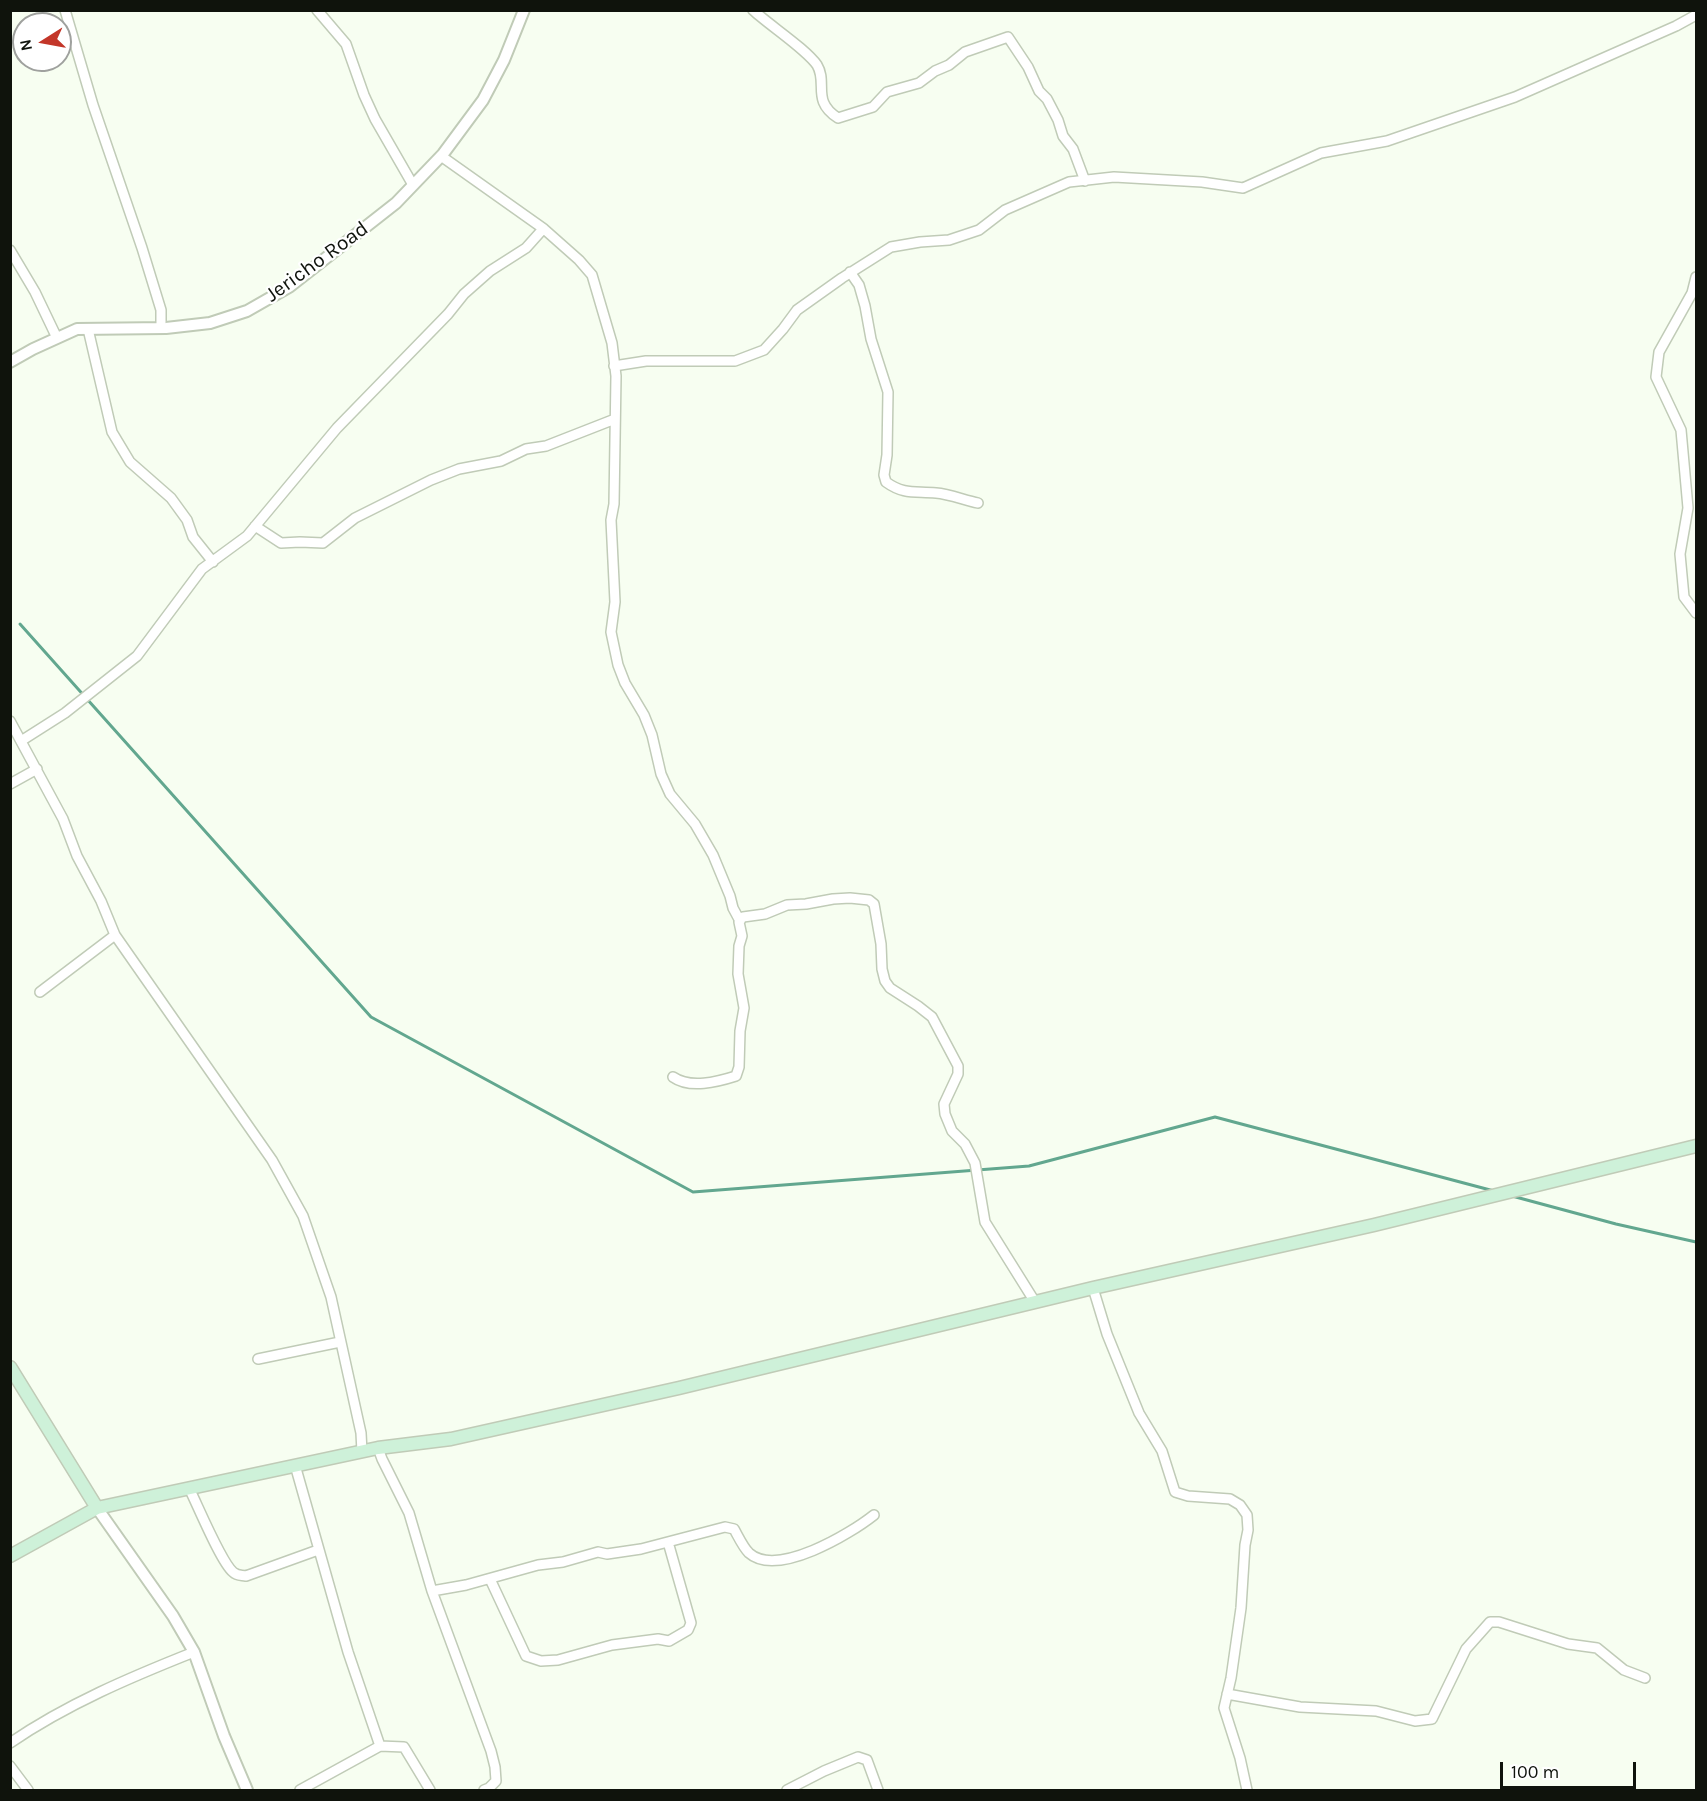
<!DOCTYPE html>
<html>
<head>
<meta charset="utf-8">
<style>
  body { margin:0 }
  #map { position:relative; width:1707px; height:1801px; overflow:hidden; background:#f7fef1; font-family:Karla,sans-serif }
  canvas { display:block }
  .frame { position:absolute; inset:0; border:12px solid #0f130c; pointer-events:none }
  .north { position:absolute; left:12px; top:12px; width:60px; height:60px; box-sizing:border-box; background:#fff; border:2px solid #9fa19e; border-radius:50%; rotate:259deg; font-size:16px; font-weight:700; line-height:24px; text-align:center; color:#0f130c }
  .north::after { content:''; display:block; margin:auto; width:21px; height:27px; background:#c33629; clip-path:polygon(50% 0,100% 100%,50% 72%,0 100%) }
  .scale { position:absolute; left:1500px; top:1762px; width:136px; height:27px; box-sizing:border-box; border:3px solid #0f130c; border-top:0; padding-left:8px; font-size:18px; line-height:21px; white-space:nowrap; color:#0f130c; -webkit-text-stroke:4px #fff; paint-order:stroke }
</style>
</head>
<body>
<div id="map">
<canvas width="1707" height="1801"></canvas>
<div class="frame"></div>
<div class="north">N</div>
<div class="scale">100 m</div>
</div>
<script>
const ctx = document.querySelector('canvas').getContext('2d');
ctx.lineJoin = 'round';
function trace(path, color, width, dash) { ctx.strokeStyle = color; ctx.lineWidth = width; ctx.lineCap = dash ? 'butt' : 'round'; ctx.setLineDash(dash || []); ctx.stroke(path); }
function drawText(font, color, halo, rows, align = 'center') {
  ctx.font = font + ' Karla,sans-serif'; ctx.lineWidth = 4.5; ctx.setLineDash([]); ctx.textBaseline = 'middle'; ctx.strokeStyle = halo; ctx.fillStyle = color; for (const [text, x, y, turn = 0] of rows) {
    ctx.save(); ctx.translate(x, y); ctx.rotate((+turn || 0) * Math.PI / 180); ctx.textAlign = isNaN(turn) ? turn : align; if (halo) ctx.strokeText(text, 0, 0); ctx.fillText(text, 0, 0); ctx.restore();
  }
}
trace(new Path2D(`
  M20,624L371,1017L693,1192L1029,1166L1215,1117L1494,1191
  M1512,1196L1616,1224L1696,1242`), '#62a78f', 3);
const minor = new Path2D(`
  M65,10L93,105L142,248L161,310V328
  M317,10L346,44L364,95L375,119L413,185
  M753,10C769,25 806,49 817,65C828,83 811,101 838,118L873,107L887,92L919,83L935,71L949,65L965,52L1008,37L1028,67L1039,91L1047,99L1058,120L1063,136L1073,149L1085,181
  M441,156L544,229L579,260L592,275L612,343L616,376L614,504L611,520L615,602L611,632L618,665L625,683L644,715L652,735L661,774L670,794L695,824L713,855L730,896L733,908L740,921
  M10,250L35,292L57,338
  M850,272L859,285L865,306L871,339L888,392L887,455L884,475L886,482C904,495 915,491 936,493C949,494 964,500 978,503
  M1696,277L1692,293L1659,352L1656,377L1681,430L1688,508L1680,554L1684,597L1696,613
  M88,329L112,432L130,462L171,498L187,520L193,537L213,562
  M614,366L646,361H735L764,350L783,329L797,310L842,278L891,247L920,242L949,240L979,230L1005,210L1069,182L1114,177L1202,182L1243,188L1321,153L1387,141L1515,97L1676,26L1696,15
  M255,526L281,543L300,542L323,543L355,518L431,480L459,469L501,461L526,449L546,446L615,419
  M10,721L63,819L77,856L101,901L115,935L272,1160L303,1216L331,1297L361,1433L362,1452
  M21,741L65,713L137,656L202,569L247,536L337,428L448,314L464,294L490,271L526,248L543,229
  M10,784L37,769
  M40,992L115,935
  M673,1077C690,1089 717,1082 736,1076L739,1067L740,1031L744,1008L738,974L739,946L742,936L739,922L743,917L765,914L787,905L806,904L833,899L850,898L869,900L874,904L881,944L882,969L885,981L890,988L918,1006L932,1017L958,1066V1074L944,1104L945,1114L952,1131L965,1144L975,1163L985,1222L1035,1302
  M1093,1288L1107,1334L1139,1413L1162,1451L1175,1492L1188,1496L1230,1499L1240,1505L1247,1515L1248,1530L1245,1545L1241,1608L1231,1678L1224,1708L1240,1758L1247,1790
  M258,1359L340,1342
  M378,1448L382,1459L409,1513L432,1591L491,1751L495,1767L496,1781L489,1788L484,1790
  M295,1465L348,1652L380,1746L300,1790
  M189,1488C198,1506 221,1562 233,1572C237,1576 241,1575 246,1576L318,1550
  M490,1579L526,1656L541,1661L558,1660L612,1645L658,1639L669,1641L688,1630L691,1623L668,1542
  M432,1591L466,1585L538,1565L563,1562L598,1552L607,1554L641,1549L725,1527L734,1529C738,1536 743,1547 749,1553C777,1578 850,1534 874,1515
  M1227,1694L1300,1707L1376,1711L1415,1721L1432,1719L1466,1649L1490,1622H1499L1568,1644L1597,1648L1624,1670L1645,1678
  M10,1743C67,1704 131,1677 194,1652
  M380,1746L404,1747L430,1790
  M10,1766L28,1790
  M787,1790L824,1771L858,1757L867,1760L878,1790`);
const tertiary = new Path2D(`
  M10,362L33,349L77,329L166,328L210,323L247,311L289,287L396,203L443,154L483,100L504,60L524,10
  M97,1508L173,1616L194,1652L224,1736L247,1790`);
const secondary = new Path2D(`
  M10,1367L97,1508
  M10,1556L97,1508L378,1448L451,1439L679,1388L1093,1288L1374,1225L1696,1146`);
trace(minor, '#c0cbb7', 12);
trace(tertiary, '#c0cbb7', 14);
trace(secondary, '#c0cbb7', 15);
trace(minor, '#fff', 9);
trace(tertiary, '#fff', 10);
trace(secondary, '#cef1d9', 12);
drawText('21px', '#0f130c', '#fff', [
  ["Jericho Road",317,262,-36]
]);
</script>
</body>
</html>
